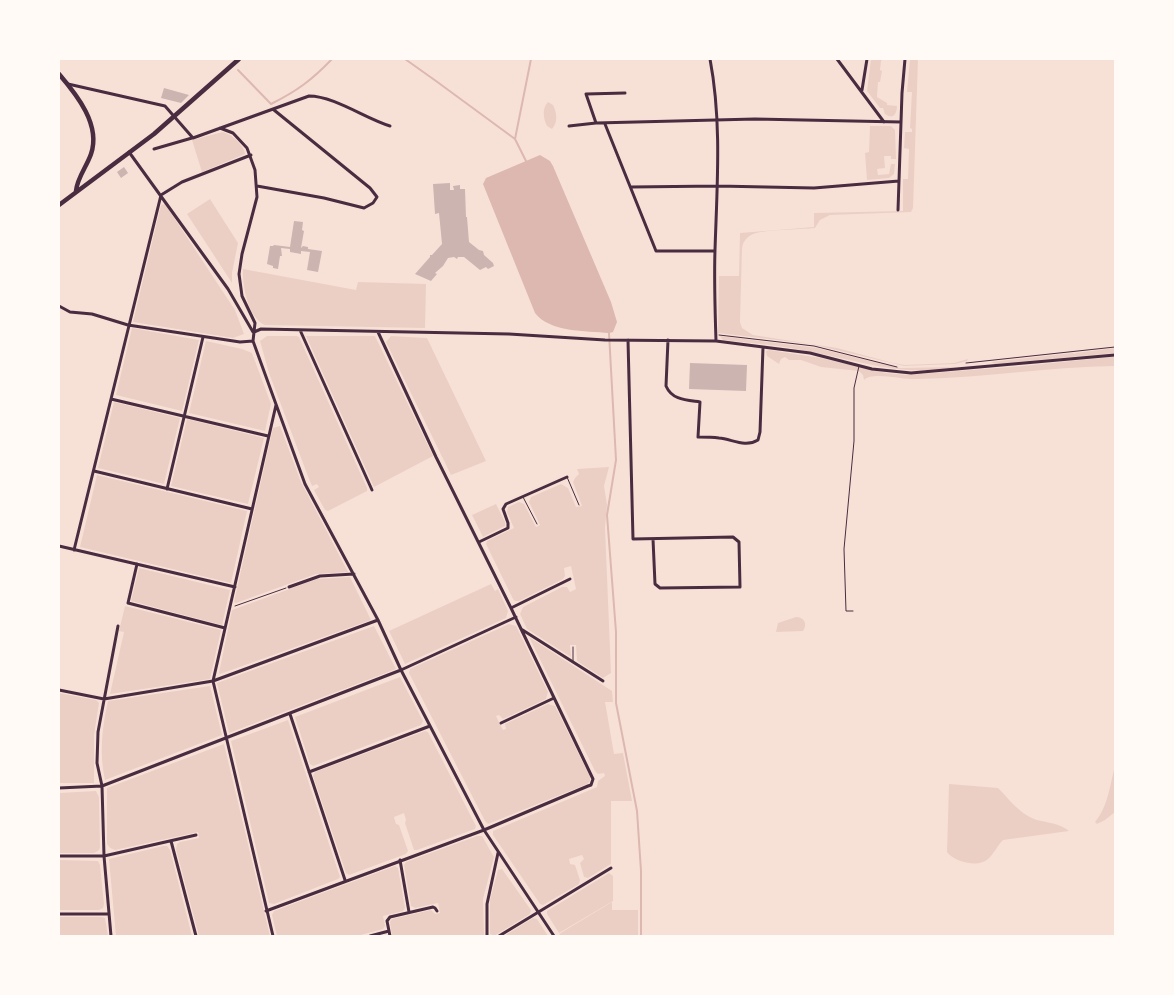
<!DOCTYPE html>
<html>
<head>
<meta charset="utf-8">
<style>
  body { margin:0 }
  #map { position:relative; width:1174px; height:995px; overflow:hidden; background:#f7e1d7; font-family:Quicksand,sans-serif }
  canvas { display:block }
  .frame { position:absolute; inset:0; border:60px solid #fffaf5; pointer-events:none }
</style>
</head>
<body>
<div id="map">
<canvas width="1174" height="995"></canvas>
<div class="frame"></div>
</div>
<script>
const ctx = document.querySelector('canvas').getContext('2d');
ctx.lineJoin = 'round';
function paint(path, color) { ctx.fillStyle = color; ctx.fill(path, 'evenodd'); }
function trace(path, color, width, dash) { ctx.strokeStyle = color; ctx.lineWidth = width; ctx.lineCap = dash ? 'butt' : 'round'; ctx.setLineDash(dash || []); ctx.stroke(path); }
paint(new Path2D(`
  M871,59H883L881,61L880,70L882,71L880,82H878L877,97L887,103V105L897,106C897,114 893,120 885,114L883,108H880L867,91Z
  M910,59H918L913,208L911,212L830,215L820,220L815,228C800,230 762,229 751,235C746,238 743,242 742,248L740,322L742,328L753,335L837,348L893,363L905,365L954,363L968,359L967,361L955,364L904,366L811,344L718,333L719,276H739L740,233L814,227V213L903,211V179H908L909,149L904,148L905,132H912V129L910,128L912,92H907Z
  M548,102L553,105C557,113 558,123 552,129L547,126C543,118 542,108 548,102Z
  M870,126H891L895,130L896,159H891V156H884L885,168L877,169L878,175L889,174L891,164H895L894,174L889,178L867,180L865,153L869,152Z
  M223,132C233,135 243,144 245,154L202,172L192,140Z
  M210,199L238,243L232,273V283L187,214Z
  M165,204L235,310L244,334L233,338L133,322L161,205Z
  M243,269L356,290L358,282L426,284L425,328L265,325C248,318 242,285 243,269Z
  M132,328L199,340L182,411L116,395Z
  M267,336H297L299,337L367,488V491L328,511L325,510L314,490L319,487L317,484L312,486L309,479L269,373L260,341Z
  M306,336H375L433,456L374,487Z
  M391,336L427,338L486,461L451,475L386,342Z
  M720,336L817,348L900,368L955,367C905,378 856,360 807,351C779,345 751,343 723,340Z
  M206,341L242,349L252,353L271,404L265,431L189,413Z
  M1115,348V353L995,364L991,362L1073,353L1075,354L1076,353Z
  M769,350L821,358L886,373L907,375L1023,366L1111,357H1115V366C1048,367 982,378 916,379C903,380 872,371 864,380L863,375L859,371L821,367L801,360H789L785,357L781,359L779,364L767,356L766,351Z
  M114,402L180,418L164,484L98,468Z
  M187,419L264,438L248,504L171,486Z
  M280,426L301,482L348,572L316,574L236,603L234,602L273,428Z
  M609,467L604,486L607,505L605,528L611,673L603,678L577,661L576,645H570L571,657L527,629L520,614L523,607L562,587H567L570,592L576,589L571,566L564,568L565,576L563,579L519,601H515L513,599L486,544L487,541L514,528L507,512L508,507L519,502L524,504L536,527L540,525L529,502L531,497L561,484L568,488L576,507L582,506L573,482L575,478L579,474L577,469Z
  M97,475L247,511L231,583L80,547Z
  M496,504L505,522V526L483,537L472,515Z
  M139,568L230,590L222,625L131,601Z
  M350,577L371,620L220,674L219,673L232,610L317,579Z
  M491,584L495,591L498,589L508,611L506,618L405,664L389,631Z
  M125,606L221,630L210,679L110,694L124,632L119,631Z
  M796,617C804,617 808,624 803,631L776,632L778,623Z
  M509,624L516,626L548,692L546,699L503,719L499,715L496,716L503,730L506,729L505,724L548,704L555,706L590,777V781L587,784L488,824L485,821L409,673L410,669Z
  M374,626L396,669L229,733L217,683Z
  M529,637L612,691L613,702H605L614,754L623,753L632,801H611V864L588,878L584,877L580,863L584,859L582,855L569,859L570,864L575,865L580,880L579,884L543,905L540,904L493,835V831L597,787L598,781L605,776L604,773L598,774L595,771Z
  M400,677L423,721L421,725L313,766L310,764L295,717Z
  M210,686L222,735L105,780C99,753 102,728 108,701Z
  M59,693L96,700L99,703L94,735V783H59Z
  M288,720L340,877L338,879L274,904L269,903L231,741Z
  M425,731L428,732L476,826L475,829L417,850H414L405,823L406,820L404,813L394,817L396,824L399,825L408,851L406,854L349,875L346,873L313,776L315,772Z
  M224,744L270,936H199L176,849L177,844L180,842L199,838L198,832L115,850L110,848L107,844V788Z
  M1115,766V812L1105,820L1097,824L1095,822C1108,807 1110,784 1115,766Z
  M949,784L998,788C1008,798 1016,809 1028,816C1041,824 1055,820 1069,831L1003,840C997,846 994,854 988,859C979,868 954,862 947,852Z
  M96,791L99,797L100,848L98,851L94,853H59V793Z
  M477,836H482L494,857L483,899L484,936H392L390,922L392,919L431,910L435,914L440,913L438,903L415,908L411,906L404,865L406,862Z
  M163,846H167L170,850L192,936H116L109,859Z
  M59,860L98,861L100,865L104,904L103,908L99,910H59Z
  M395,866L398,868L405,908L403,911L383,916L385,926L383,929L357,936H277L272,915L274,911Z
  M502,869L531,910L530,914L494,936L490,934V900L498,870Z
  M609,873L613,876V901L559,933L547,914V911Z
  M612,902V910H638V936H561L559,934Z
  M59,917H101L105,918L108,936H59Z
  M533,918L537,919L548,936H504Z`), '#ebcfc5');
paint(new Path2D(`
  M540,155L550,161L553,166L611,302L617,322L613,332L609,333C586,331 549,332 535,313L483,184L486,178Z`), '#dcb8b0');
trace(new Path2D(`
  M405,59L436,81L515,139L527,163
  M238,70L271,104C297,91 312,80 332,59
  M515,139L531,59
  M609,333L616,460L607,515L616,632V703L637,811L641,871V936`), '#dcb8b0', 2);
paint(new Path2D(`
  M164,88L189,95L181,103L161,98Z
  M124,167L128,173L121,178L117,172Z
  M450,183V190H454L453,186L460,185V189H465L466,217H467L469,242L479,250L483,251L484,255L493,263L494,266L488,269L486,267L480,270L464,257H458L457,259L454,257L448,258L443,266L435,273L437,274L431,281L415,274L430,257V255H432L442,244L439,213L435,214L433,184Z
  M294,221L303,222L302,230L304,231L301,248L303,246L308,247V249L322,251L318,272L307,270L310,252L301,251V254L290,252V249L281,248L282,256H280L278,269L273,268V266L267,264L270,246H273L274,245L290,247Z
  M690,363L747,365L746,391L689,389Z`), '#ccb4b1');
trace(new Path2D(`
  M719,335L814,346L897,367
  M966,363L1115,347
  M235,606L286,588`), '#4a2c40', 1);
trace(new Path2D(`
  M567,477L579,505
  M523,497L537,524
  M853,611H846L844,549L854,441V388L859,366
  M573,647V661`), '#4a2c40', 1);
trace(new Path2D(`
  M710,59C722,122 717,186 715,250C714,280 715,311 716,341
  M837,59L884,122
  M68,84L165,106L193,138L309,96C334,96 366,119 390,126
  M862,90L867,59
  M596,123L586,94L625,93
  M605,124L656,251H715
  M569,126L596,123L755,119L901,122
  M220,128L233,133L247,148L255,170L257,197L242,254L239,274L242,296L255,323L253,341L305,484L378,620L401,670L484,830L554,936
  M154,149L192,138
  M129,152L228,289L253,332
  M257,186L324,198L364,208L373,203L377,197L370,188L274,110
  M631,187L718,186L814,188L899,181
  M898,210L902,93L905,59
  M59,306L70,312L92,314L128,325L240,342L253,341
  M300,330L372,490
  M254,332L261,329L509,334L605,340L716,341L810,353L872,369L911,373L1115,355
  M628,340L633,539L733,537L739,542L740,587L660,588L655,584L653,539
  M668,340L666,386C672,400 686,400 700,402L698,437C705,437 712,437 719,438C732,439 745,448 758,440L760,432L763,347
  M111,399L268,436
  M94,471L252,509
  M167,489L203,337
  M479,542L508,528V523L503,509L506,504L567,477
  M59,546L235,587
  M74,550L161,195L182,182L251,155
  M137,564L128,603L225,628
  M289,587L320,576L354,574
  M511,608L570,579
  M521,629L603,681
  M59,690L104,699L213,681L378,620
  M290,714L345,880
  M501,723L554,698
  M309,772L430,726
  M59,788L102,786L401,670L516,617
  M171,841L196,936
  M59,856H104L196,835
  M400,860L409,912
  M266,911L484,830L588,786L591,785L593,779L511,608L436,457L378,332
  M59,914H108
  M111,936L104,856L102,786L97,763L98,732L118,626
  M273,936L213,681L276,405
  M370,936L389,931
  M390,936L387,921L390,917L433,907L435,908L437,911
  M487,936V904L498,853
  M499,936L611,868`), '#4a2c40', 3);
trace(new Path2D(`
  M59,74C77,95 101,125 91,154C87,166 77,178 76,191
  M59,205L154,134L239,59`), '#4a2c40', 4.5);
</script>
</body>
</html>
